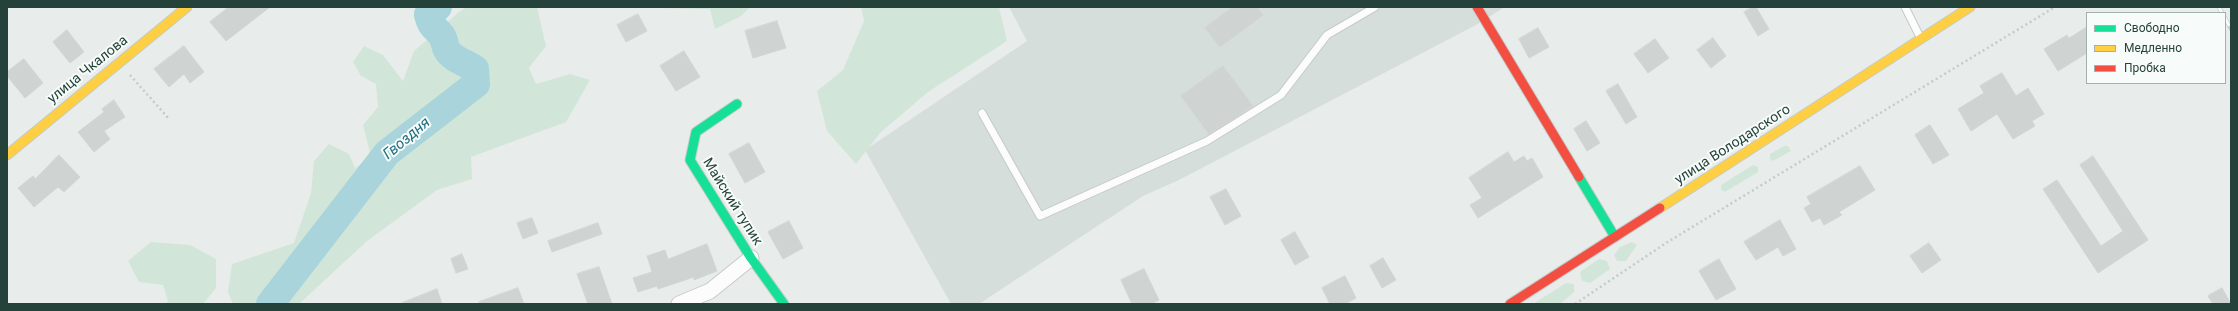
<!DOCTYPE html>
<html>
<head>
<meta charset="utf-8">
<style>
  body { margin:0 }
  #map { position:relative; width:2238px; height:311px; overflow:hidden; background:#e8edeb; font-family:Roboto,sans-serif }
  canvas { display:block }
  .frame { position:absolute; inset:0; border:8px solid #24423a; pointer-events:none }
  .legend { position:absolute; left:2086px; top:12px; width:140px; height:72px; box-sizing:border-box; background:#f7fbf9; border:1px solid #a3b1ad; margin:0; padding:5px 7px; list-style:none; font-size:12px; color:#24423a }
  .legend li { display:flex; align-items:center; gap:8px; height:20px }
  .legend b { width:20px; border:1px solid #a3b1ad }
</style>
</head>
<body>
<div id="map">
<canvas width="2238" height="311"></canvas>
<div class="frame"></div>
<ul class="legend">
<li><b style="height:5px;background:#16e098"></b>Свободно</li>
<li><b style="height:5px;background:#ffcf43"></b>Медленно</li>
<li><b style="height:5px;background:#f24e42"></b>Пробка</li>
</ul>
</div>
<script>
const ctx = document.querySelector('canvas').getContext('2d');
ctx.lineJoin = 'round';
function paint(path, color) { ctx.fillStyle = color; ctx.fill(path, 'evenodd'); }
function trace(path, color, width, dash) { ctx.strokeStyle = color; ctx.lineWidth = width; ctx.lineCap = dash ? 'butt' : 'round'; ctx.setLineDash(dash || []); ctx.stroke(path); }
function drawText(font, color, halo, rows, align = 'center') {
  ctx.font = font + ' Roboto,sans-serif'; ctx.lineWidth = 4; ctx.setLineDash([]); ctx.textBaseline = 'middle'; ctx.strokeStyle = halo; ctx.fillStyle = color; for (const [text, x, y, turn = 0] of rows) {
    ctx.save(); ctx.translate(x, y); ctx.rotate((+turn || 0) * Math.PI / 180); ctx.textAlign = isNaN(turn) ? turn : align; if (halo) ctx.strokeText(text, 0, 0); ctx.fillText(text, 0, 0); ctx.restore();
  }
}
paint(new Path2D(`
  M1009,7H1505L1476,25L1179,180L1143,196L979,304H951L865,150L1027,41Z`), '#d6dedb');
paint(new Path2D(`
  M467,7H537L546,46L529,68L536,84L570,74L590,80L566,122L471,157L472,179L437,190L367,241L299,304H233L228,292L232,264L294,243L311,193L314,161L329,144L349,154L355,168L371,157L363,125L378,107L376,84L361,76L353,62L364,46L383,55L403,81L414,51L459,12Z
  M602,7H750L741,16L715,29L710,9Z
  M861,7H999L1007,41L928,92L880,133L856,164L827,131L817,91L843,70L864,21Z
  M1784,146H1788L1791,151L1773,161L1770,159V154Z
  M1753,165L1758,167V172L1725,192L1721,190V185Z
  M151,242L190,245L216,259V288L203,304H165L168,301L163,285L139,282L128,261Z
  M1632,242L1637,245L1626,261H1617L1614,255L1620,247Z
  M1599,259L1607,261L1610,269L1590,283L1582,281L1580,272Z
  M1566,283L1574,284V292L1560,304H1533Z`), '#d1e6d8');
trace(new Path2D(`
  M270,304L387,153L476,84L475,69C466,63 452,59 447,50C444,45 445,39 441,35C434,26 431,27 428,15L438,7`), '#a9d4db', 28);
const building = new Path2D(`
  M229,7H270L226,41L210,22Z
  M1233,7H1257L1263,15L1220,47L1205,28Z
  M1753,7H1756L1769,29L1758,36L1744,12Z
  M638,14L647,31L626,42L617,25Z
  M777,21L786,48L753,58L745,31Z
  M2087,27V53L2058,71L2044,49L2067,35L2069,38Z
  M1538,28L1549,47L1529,58L1519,39Z
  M67,30L84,52L70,63L53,42Z
  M1713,38L1726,56L1711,68L1697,50Z
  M1655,39L1669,58L1648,73L1634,54Z
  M184,46L204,72L190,83L184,74L169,87L154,69Z
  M684,51L700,77L676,91L660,66Z
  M24,59L43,83L25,98L7,76V72Z
  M1223,66L1253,106L1209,134L1181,96Z
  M2002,73L2016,96L2028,88L2044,114L2032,121L2035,126L2013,139L1997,114L1971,131L1958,109L1984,93L1980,86Z
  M1618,84L1637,117L1626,124L1606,91Z
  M114,100L125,117L104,131L110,139L94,152L78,132L104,112L102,109Z
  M1586,121L1600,143L1587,151L1574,129Z
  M1930,125L1949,155L1933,164L1915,135Z
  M749,143L765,172L745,183L729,154Z
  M1508,152L1514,162L1524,156L1527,161L1532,158L1543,177L1478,218L1470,205L1482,198L1469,178Z
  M59,155L80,177L64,192L58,187L34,207L18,188L33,176L35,179Z
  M2093,156L2148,240L2098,273L2043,189L2057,180L2101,246L2123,231L2080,165Z
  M1860,166L1875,190L1839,212L1842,215L1824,225L1820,218L1812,222L1804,208L1811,204L1807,197Z
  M1226,189L1241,216L1225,225L1210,197Z
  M532,218L538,233L523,239L517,223Z
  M1780,220L1796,249L1783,256L1778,247L1756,260L1744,242Z
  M789,221L803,248L783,259L768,232Z
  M598,223L602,234L552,252L548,241Z
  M1295,232L1309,257L1295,265L1281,240Z
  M1929,243L1941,260L1922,273L1910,256Z
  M707,244L717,271L694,280V277L658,289L657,286L638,292L633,278L652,272L647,256L665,250L668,259Z
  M462,254L468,269L456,273L451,259Z
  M1383,258L1396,280L1382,288L1370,266Z
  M1719,259L1736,289L1716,300L1699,271Z
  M599,267L612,304H588L577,274Z
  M1144,269L1159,300L1151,304H1132L1121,280Z
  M1345,276L1356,298L1345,304H1330L1322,288Z
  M518,288L524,304H479V302Z
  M2222,288L2231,304H2213L2208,296Z
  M437,289L442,304H402V303Z`);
paint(building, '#cfd4d2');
trace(building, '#d1d6d4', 1);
const lane = new Path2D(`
  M1905,7L1920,37
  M982,113L1040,216L1207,141L1281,95L1327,35L1375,7`);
const street = new Path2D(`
  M679,304L710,291L751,258`);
const fast = new Path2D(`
  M737,104L696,132L690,160L751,258L784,304
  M1579,177L1615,237`);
const slow = new Path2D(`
  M7,155L187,7
  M1660,208L1970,7`);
const jam = new Path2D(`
  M1477,7L1579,177
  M1510,304L1660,208`);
trace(lane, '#c5cac8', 9);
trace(street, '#c5cac8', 17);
trace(fast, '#c3cbc8', 11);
trace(slow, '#c3cbc8', 11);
trace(jam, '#c3cbc8', 11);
trace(new Path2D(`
  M130,75L169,119
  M1575,304L1666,243L2055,7`), '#c3ccca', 2.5, [2, 3]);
trace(lane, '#fcfcfc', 7);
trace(street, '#fcfcfc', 15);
trace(fast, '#16e098', 9);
trace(slow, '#ffcf43', 9);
trace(jam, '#f24e42', 9);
const rail = new Path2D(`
  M2219,7L2222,13
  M2225,18L2231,29`);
trace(rail, '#c9cdcc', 4.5);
trace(rail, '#f7fbf9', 3, [9]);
drawText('14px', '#24423a', '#f7fbf9', [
  ["улица Чкалова",88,70,-39],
  ["улица Володарского",1733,145,-33],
  ["Майский тупик",732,202,58]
]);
drawText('italic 15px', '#1c6f80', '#f7fbf9', [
  ["Гвоздня",407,139,-40]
]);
</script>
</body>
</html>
